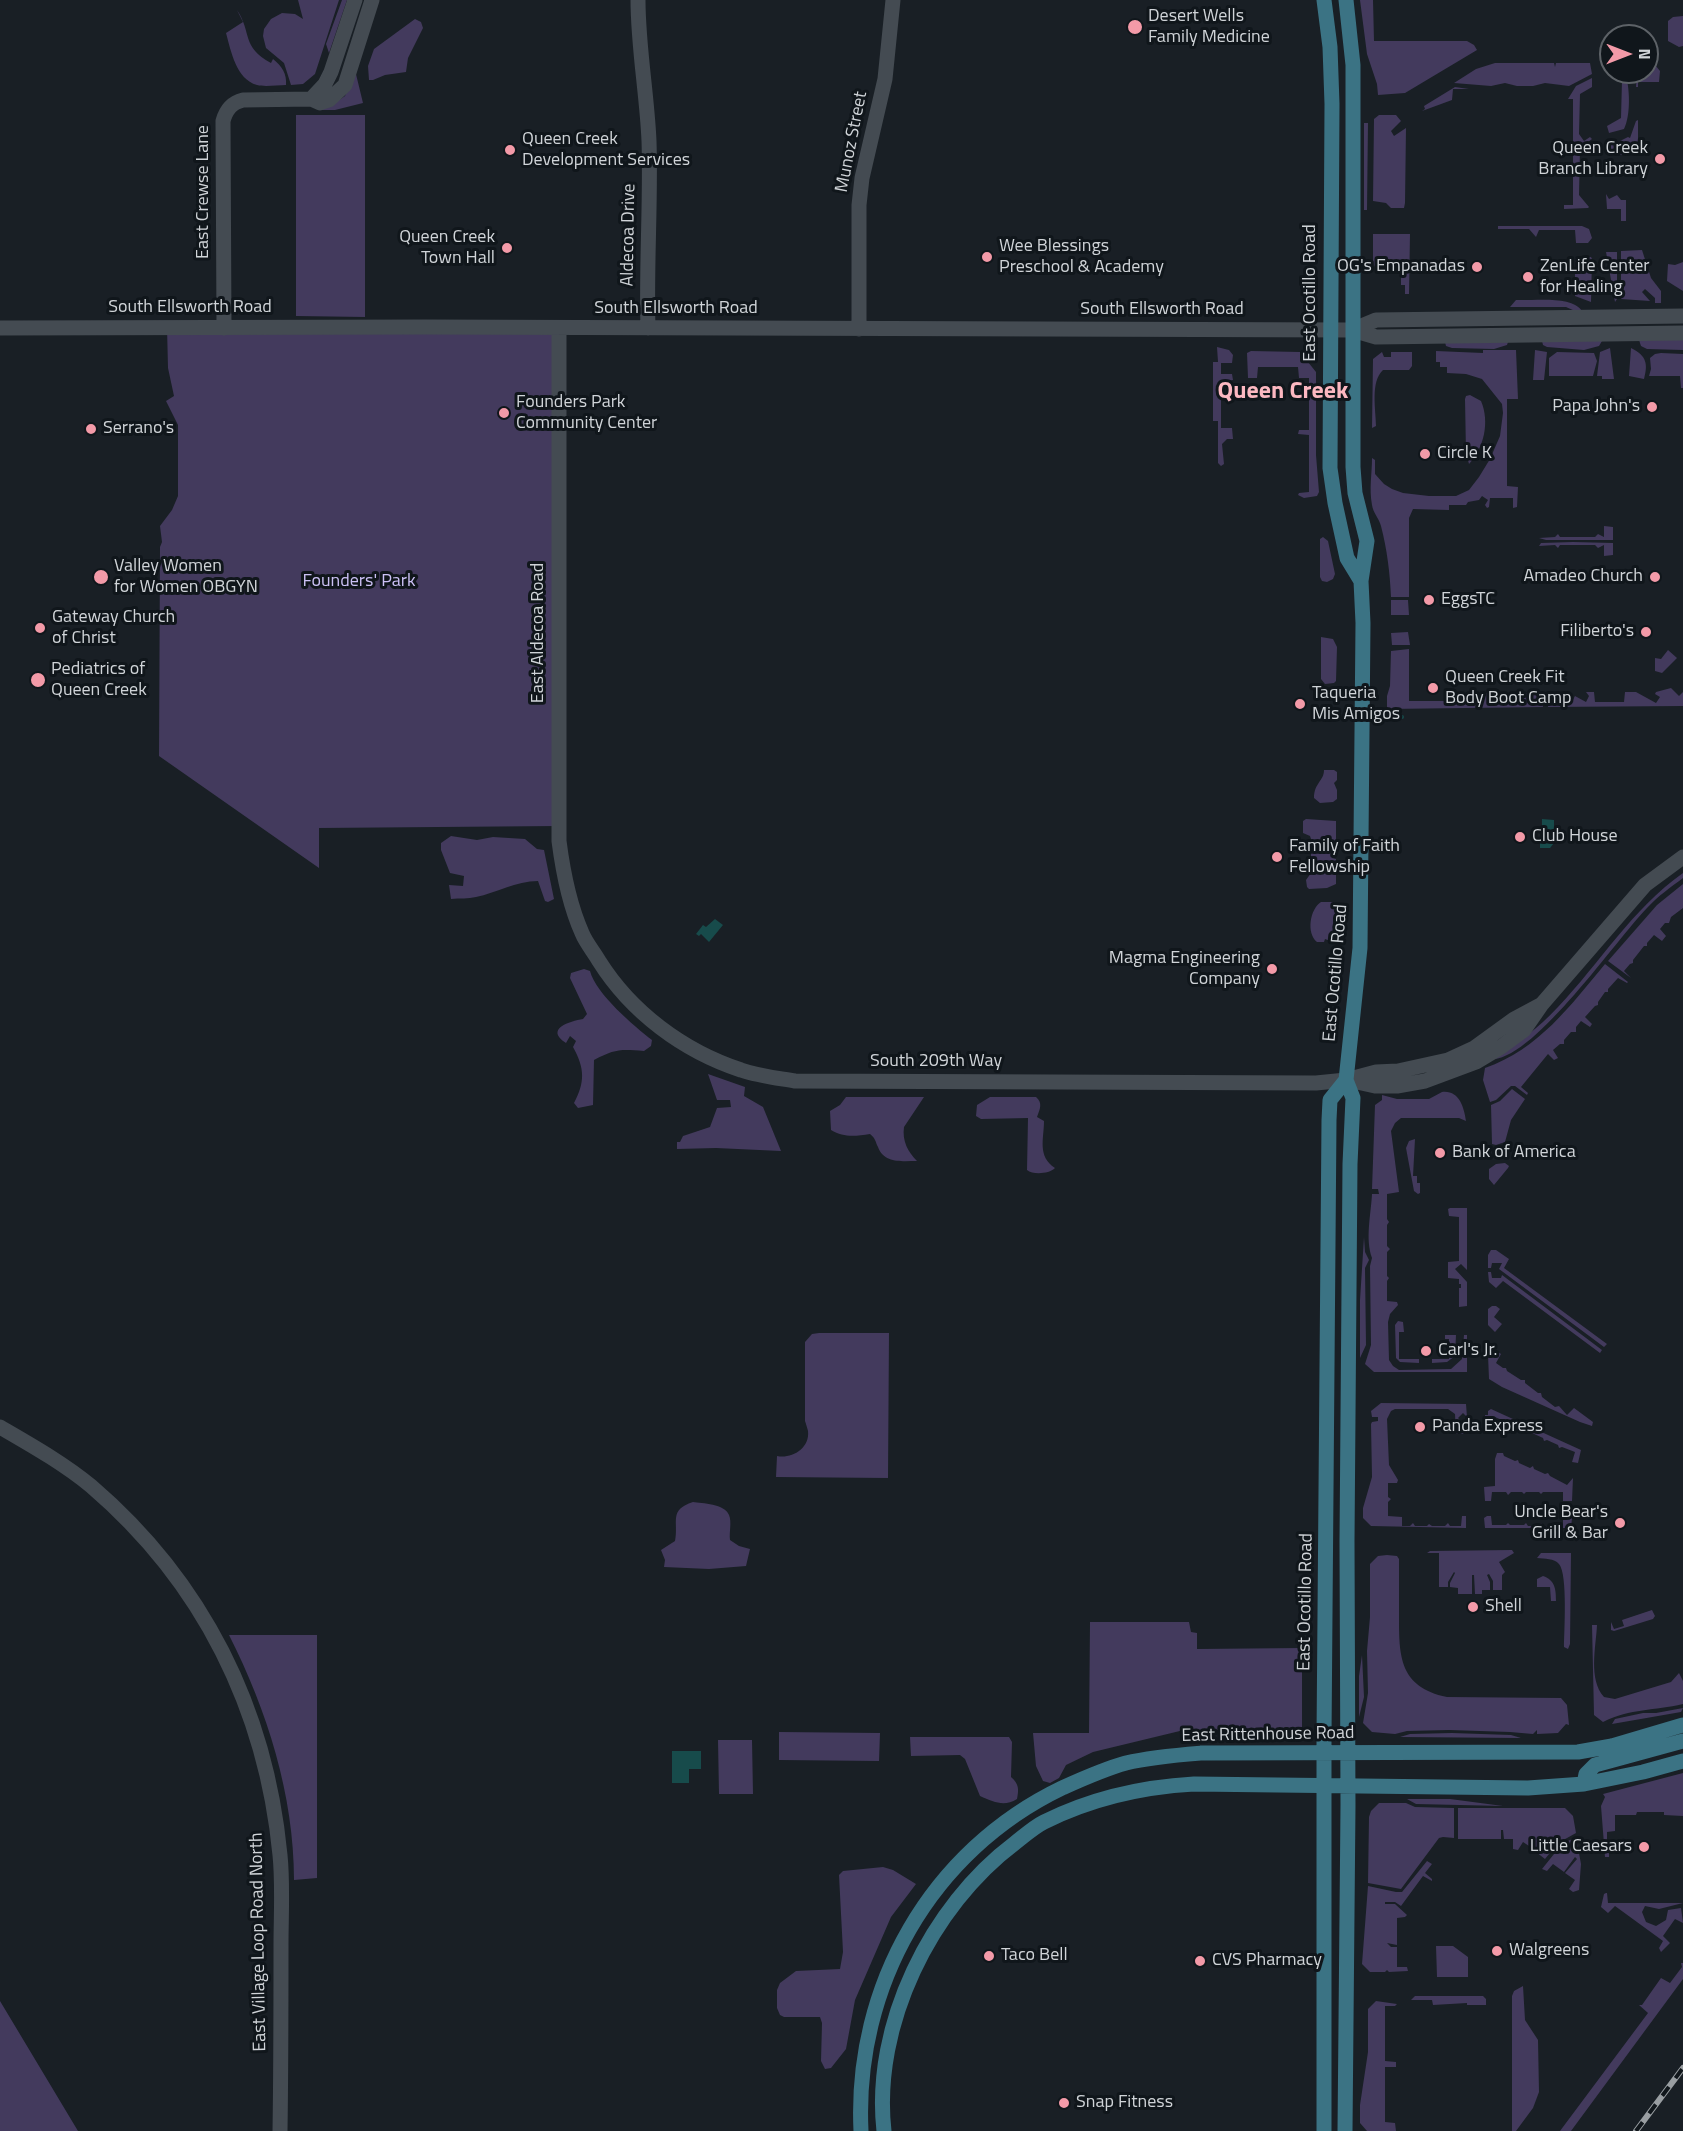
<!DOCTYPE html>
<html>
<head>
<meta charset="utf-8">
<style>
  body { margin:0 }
  #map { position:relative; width:1683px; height:2131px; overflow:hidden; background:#191f25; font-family:"Titillium Web",sans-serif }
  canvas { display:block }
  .north { position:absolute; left:1599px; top:24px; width:60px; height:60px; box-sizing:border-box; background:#10161b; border:2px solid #5d6267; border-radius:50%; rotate:90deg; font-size:16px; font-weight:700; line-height:24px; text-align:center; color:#d0d4d8 }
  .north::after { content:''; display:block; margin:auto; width:21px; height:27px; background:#f39aa8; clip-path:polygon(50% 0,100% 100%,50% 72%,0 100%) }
</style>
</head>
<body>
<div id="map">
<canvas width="1683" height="2131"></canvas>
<div class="north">N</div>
</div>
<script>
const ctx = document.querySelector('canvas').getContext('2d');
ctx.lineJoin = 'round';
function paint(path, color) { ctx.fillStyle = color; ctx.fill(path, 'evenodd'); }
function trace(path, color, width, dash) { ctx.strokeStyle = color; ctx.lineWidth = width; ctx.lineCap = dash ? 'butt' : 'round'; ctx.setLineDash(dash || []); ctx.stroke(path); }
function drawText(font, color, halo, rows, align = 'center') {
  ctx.font = font + ' "Titillium Web",sans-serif'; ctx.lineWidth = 6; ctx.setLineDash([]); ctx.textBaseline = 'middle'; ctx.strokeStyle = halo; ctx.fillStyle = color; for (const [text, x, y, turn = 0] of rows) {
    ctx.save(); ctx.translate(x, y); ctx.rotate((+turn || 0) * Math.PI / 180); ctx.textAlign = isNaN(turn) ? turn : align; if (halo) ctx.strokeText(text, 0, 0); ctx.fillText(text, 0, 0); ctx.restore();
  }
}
paint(new Path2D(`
  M298,0H339L315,74L303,84L291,85L284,63L266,48L263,36L264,29L271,19L282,13L295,14L303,19Z
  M342,0H347L329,53L326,44Z
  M1360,0H1373L1374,41H1467L1474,45L1477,50L1405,93L1378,95L1377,84L1367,54Z
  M237,10C252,32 241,47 271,63L273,59C282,66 287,74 286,85C277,85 265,87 257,85C236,79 231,51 226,33L243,22Z
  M1683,16V46L1679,47L1668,41V21L1673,17Z
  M415,19L421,22L423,28L408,58L406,72L385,75L373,80H369L368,66L374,49Z
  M1651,60L1660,71L1659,82H1638V87H1636L1637,72H1647V62Z
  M1495,63H1554L1555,67L1556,63H1590L1592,74L1569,86L1545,83L1533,86H1517L1505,83L1491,86L1454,83L1476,69Z
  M355,70L363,103L335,110H318L332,105L345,96Z
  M1618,72H1625C1630,87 1631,115 1624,129L1609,133L1607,126L1621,118L1622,80Z
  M1592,78V87L1580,94L1579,134L1584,141L1590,137L1592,139L1580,148L1579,195L1589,207L1588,208L1564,209V205H1573V99H1568L1576,86Z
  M1455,87L1469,89H1453L1452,100L1422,111L1425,109L1424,106Z
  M296,115H365V317L296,316Z
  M1379,115H1396L1401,121L1391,131L1394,136L1406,128L1405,203L1404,208H1391L1386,203L1373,201L1374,119Z
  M1638,120V155H1607L1608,142L1620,141L1628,137L1630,138L1636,121Z
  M1364,123H1368L1367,210H1364Z
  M1606,194L1609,199L1617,195L1621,200H1626V221H1621V209H1607Z
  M1498,226H1582L1589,229L1592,238L1588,243H1576L1575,230H1539L1536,237L1529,229H1498Z
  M1373,234H1410L1409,294H1405V285H1401V276L1397,271L1387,270L1383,267H1375L1373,263Z
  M1642,250L1651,278L1661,291V303H1655V298L1645,289L1642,292L1650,301L1621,299V251Z
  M1606,252H1617V299L1615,302Z
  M1591,257L1592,259L1591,302L1575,296V258Z
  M1683,262V291L1667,281L1668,264L1675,265Z
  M1516,300C1533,301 1572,295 1582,311H1575L1566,307H1510Z
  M167,327L559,329V826L319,828V868L159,756L160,547L162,542L160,526L172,510L178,496V425L166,401L174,396L168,368Z
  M1683,339V350L1647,349L1641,346L1639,340Z
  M1542,341H1602L1599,346L1584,350L1547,347L1543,345Z
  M1445,342H1508L1507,345L1494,349L1452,348L1446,346Z
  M1217,347L1229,350L1233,355L1232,363H1221V374H1232L1233,380L1221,382V428H1232L1233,439H1227L1222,444L1224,464L1221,466L1218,463V421H1213V362H1218Z
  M1610,348L1614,379H1602V376H1597L1600,352Z
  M1631,348C1647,356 1648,364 1644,379L1629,376Z
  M1483,350H1516L1518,399H1507V486L1518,487L1517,507L1513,508V498H1490L1489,507L1487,508L1485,505L1488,500L1482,496L1479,500L1468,502L1466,505H1449V510L1413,509L1409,518V597H1391C1390,573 1387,549 1381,526C1379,518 1373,513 1372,505C1369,488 1372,474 1372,458L1375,460V474L1384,484L1392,489L1403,493L1429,496H1456L1469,490L1479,477L1490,459L1500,436L1503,413L1502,404L1482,379L1466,374L1447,373V367H1440V362H1436V351L1483,353Z
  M1535,350L1547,352L1544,380H1533Z
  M1251,351L1300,352L1316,372V389H1313V398H1316V455L1319,492L1317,496L1304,498L1298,495L1299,493L1309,492V435L1298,434L1299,430H1309V378H1299L1298,367H1258L1257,378H1248L1247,353Z
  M1382,352L1384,357H1391V352H1412V366L1409,370H1383C1370,382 1376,410 1376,426L1372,428L1373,359Z
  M1557,352L1594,353L1597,361L1593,376H1549V358Z
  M1661,353L1683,354V388H1681L1680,376H1649L1651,369L1650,358L1655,354Z
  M1470,395L1481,401C1490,422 1484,448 1469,464L1466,453L1465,399L1466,396Z
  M1604,526L1613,527V540H1546L1539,538L1555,537L1558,534L1560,537H1595L1598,534L1604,537Z
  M1323,537L1328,541L1335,574L1333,579L1327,582L1322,581L1320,577V539Z
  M1573,542L1613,543V555L1604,556V545L1598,548L1595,545H1560L1558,548L1555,545L1539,546L1541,543Z
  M1391,600H1408L1409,615H1391Z
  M1408,632L1410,645H1392L1391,633Z
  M1321,637L1333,639L1337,647L1336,681L1334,683L1325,684L1321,679Z
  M1409,649V701H1451V693H1542L1543,707L1387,709V696L1390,686L1391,651Z
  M1668,650L1677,658L1662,673L1655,671V658L1661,659Z
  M1671,688L1679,696L1683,692V706L1548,707L1549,693H1554L1571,703L1575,696L1586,702L1589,696L1586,692H1594L1595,702H1624L1625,692H1636L1656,703L1660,697L1655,694L1656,692Z
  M1324,770H1334L1337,772V780L1334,783L1337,790V799L1333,802L1320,803L1314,798C1314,783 1324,781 1324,770Z
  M1306,819L1336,821V847H1332V858L1336,859V884L1327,888L1309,889L1307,887L1306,880L1311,873V839L1310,836L1303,833V821Z
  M451,836L477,840L493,837L525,839L537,849L544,850L554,899L548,902L545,901L538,881C516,881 496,893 476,897C468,899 460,898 451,899L449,885L463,886L464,876L450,873L441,850V843Z
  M1683,873V878C1671,887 1658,896 1647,908C1616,940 1536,1056 1494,1059C1517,1043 1539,1028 1558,1007C1600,963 1632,909 1683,873Z
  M1683,884V908L1671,917L1669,923H1665L1660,929L1666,936L1662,941L1654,935L1647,943V946H1644L1633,960V963L1630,964L1624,971L1631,978L1608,961L1657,905Z
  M1321,902H1334L1336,903V918L1333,919V930H1336L1335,940L1333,942L1325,939L1324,942H1317C1306,933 1310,909 1321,902Z
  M1605,964L1628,982L1627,983L1618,978L1608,989V992H1605L1598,1002V1005L1595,1006L1585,1017L1592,1024L1590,1027L1581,1021L1576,1027V1032H1571L1564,1040V1044H1560L1553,1050L1558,1058L1554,1060L1548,1054L1521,1087L1528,1093L1527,1095L1515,1086H1511L1496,1100L1490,1102L1483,1080L1485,1068C1539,1049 1570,1006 1605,964Z
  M584,969L590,971C596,994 634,1026 652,1040L651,1046L644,1051C620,1049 615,1049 594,1060L593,1105L578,1108L574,1103C585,1082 585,1069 573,1047L576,1041L570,1036L566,1043C544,1029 570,1021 583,1019L587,1014L570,978L571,973Z
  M708,1074L745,1087L744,1096L763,1107L781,1151L716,1148L677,1149V1142H680L683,1136L710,1127L717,1108L731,1107L730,1100H717Z
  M1512,1089L1525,1099L1511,1120L1505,1142L1496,1145L1492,1144L1491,1105L1500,1101Z
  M1442,1092C1459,1090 1464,1107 1466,1121L1459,1118H1401L1395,1123L1391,1131L1399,1192L1387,1194V1219L1389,1222L1387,1225V1246L1390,1249L1387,1252V1276L1389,1278L1387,1281V1301L1397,1302L1398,1305L1390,1314L1388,1322L1389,1360L1393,1366L1399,1370L1451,1369L1462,1359L1464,1335H1467V1372H1374L1365,1364L1371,1345L1370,1266L1372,1258C1365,1239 1371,1214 1372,1194H1379L1378,1189H1372L1375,1105L1382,1100V1095L1397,1099H1429Z
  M846,1097H924L904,1127C902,1141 908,1152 917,1161C903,1161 884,1164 878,1147C875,1141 876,1139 870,1134C856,1136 844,1138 831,1130L830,1111L840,1105Z
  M990,1097H1036C1043,1103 1040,1109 1037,1117L1044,1121C1044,1139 1037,1156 1055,1168C1049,1174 1033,1175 1027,1170L1028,1118L981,1119L976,1116L977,1105Z
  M1415,1139L1413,1176H1417V1183H1420V1193L1418,1194L1414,1191L1406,1148L1409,1141Z
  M1505,1163L1509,1166L1508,1168L1494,1185L1489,1179V1169L1496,1164Z
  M1450,1208H1467V1270L1461,1264L1455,1269L1467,1282V1306L1459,1307V1288H1461V1284H1459V1279L1448,1278V1262L1459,1261V1217L1449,1216L1448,1209Z
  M1364,1237L1365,1252L1369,1260L1365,1268L1366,1345L1360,1358V1300Z
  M1491,1250H1496L1509,1259L1504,1268L1607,1344L1604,1347L1499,1269L1502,1263H1492L1491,1268H1488V1255Z
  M1488,1272H1491L1492,1278H1501L1502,1275L1602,1350L1600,1353L1503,1281L1496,1288L1489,1282Z
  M1492,1306H1496L1500,1309L1494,1317L1502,1324L1495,1332L1488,1325V1309Z
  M1398,1321L1403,1322L1404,1332H1399V1359H1419V1363L1400,1362L1396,1358L1395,1325Z
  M819,1333H889L888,1478L776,1477L777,1456C791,1459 810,1449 808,1431C807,1427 806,1424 805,1421V1342L812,1334Z
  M1445,1335H1456L1455,1356L1447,1362L1432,1363V1359H1449V1339H1445Z
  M1491,1351L1495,1350L1501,1354L1496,1363L1503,1368H1506L1507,1371L1521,1380H1525V1383L1538,1393H1541L1542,1397L1555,1407L1559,1406L1567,1415L1574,1408L1593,1422L1592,1426L1580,1422L1502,1387L1489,1379L1488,1355Z
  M1381,1403L1466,1404L1467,1417L1463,1413L1458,1418L1467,1427V1434H1456L1455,1414L1448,1409H1395L1391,1411L1387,1419L1389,1465L1398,1480L1397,1483H1388V1497L1391,1499L1388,1502V1516L1402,1517V1526H1410L1413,1523L1415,1526H1427L1429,1524L1432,1526H1445L1448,1523L1450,1526H1461L1462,1516H1466V1528L1371,1526L1363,1518V1508L1372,1477L1371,1424L1372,1422L1378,1421V1417H1372L1371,1411Z
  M1491,1409L1581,1450L1578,1463L1572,1462L1575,1452L1562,1447L1559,1448L1558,1445L1547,1440L1544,1441L1543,1438L1532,1433L1529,1434L1528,1432L1518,1426L1514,1427L1513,1425L1495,1417L1491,1424H1488L1485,1420V1415H1488V1411Z
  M1497,1453H1503L1504,1456L1515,1461L1518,1460L1519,1463L1530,1468L1533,1466L1534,1469L1545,1474L1548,1473L1550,1476L1567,1485L1573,1478L1572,1501H1563V1492H1543L1541,1494L1539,1492H1526L1524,1494L1522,1492H1511L1508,1495L1506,1492H1492L1491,1501H1485L1484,1487L1495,1486V1459Z
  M693,1502C702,1503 725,1504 729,1515C732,1522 729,1532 730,1540L739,1546L750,1549L746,1566L709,1569L664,1567L665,1560L661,1550L675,1541C679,1522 668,1510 693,1502Z
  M1487,1516H1491L1492,1525H1506L1508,1523L1510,1525H1524L1526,1523L1528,1526H1539L1541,1523L1543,1526H1563V1516H1569L1572,1518L1571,1528H1485L1484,1518Z
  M1512,1550L1514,1553L1499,1562L1505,1572L1502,1575V1590H1493V1581L1489,1574L1487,1575L1490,1582V1590H1482V1594H1475L1474,1575H1472V1594H1458V1588L1450,1587V1583L1455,1573L1454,1572L1448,1582V1587H1439V1553H1427L1430,1551Z
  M1541,1553H1571L1570,1644L1568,1649L1564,1647C1564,1635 1568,1574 1559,1564C1554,1558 1545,1559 1537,1558Z
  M1387,1555L1397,1556L1399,1559C1399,1577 1399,1596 1399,1615C1399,1656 1399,1687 1447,1697L1561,1698L1567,1705L1569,1725L1566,1724L1558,1733L1537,1734V1730L1533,1734L1510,1732L1449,1730L1407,1731L1395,1734L1372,1732L1363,1723L1368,1693L1367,1651L1370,1617V1564L1378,1556Z
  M1543,1576C1555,1580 1556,1589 1556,1601H1551L1550,1587H1537V1579Z
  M1652,1610L1655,1616L1653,1619L1614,1631L1611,1630V1622L1614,1629L1624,1626L1622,1620Z
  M1090,1622H1189L1191,1632L1197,1633V1649L1302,1648V1730H1184L1093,1752L1066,1765L1059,1778L1050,1783L1043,1781L1036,1766L1033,1733H1089Z
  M1592,1625H1597C1596,1647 1588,1679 1604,1697L1615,1699L1671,1682L1679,1673L1683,1681V1704C1654,1711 1631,1708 1603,1722L1594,1715Z
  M229,1635H317V1878L294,1880C294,1795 267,1710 229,1635Z
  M1362,1655L1364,1697L1359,1717V1676Z
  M1683,1708L1681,1712L1612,1724L1615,1719L1643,1713H1656Z
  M779,1732L880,1733L879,1761L779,1760Z
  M1452,1733L1511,1735L1521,1738L1400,1737L1410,1734Z
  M910,1737H1009L1012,1742L1011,1777C1019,1784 1019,1789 1017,1799C1004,1807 994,1802 980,1796L965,1759L960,1755L911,1756Z
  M718,1740H752L753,1794H719Z
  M1683,1773V1816L1664,1815V1812H1637L1636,1815H1615V1831L1607,1832V1852L1609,1853V1857H1605L1601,1806L1605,1797L1603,1794Z
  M1407,1799H1450L1503,1806L1416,1804Z
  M1379,1803H1406L1415,1807L1454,1808V1838L1443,1837L1439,1838L1401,1889L1368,1883L1369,1817L1371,1811Z
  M1458,1808H1565L1573,1816L1576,1833L1558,1843L1545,1859L1531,1848L1534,1843L1533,1841L1529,1846L1523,1842L1518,1850L1513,1849V1839H1504L1503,1830H1501V1839H1458Z
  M1576,1837L1581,1864L1579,1890L1573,1892L1569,1889L1575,1880L1565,1873L1577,1859L1575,1857L1564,1872L1553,1864L1547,1871L1542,1869L1562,1844Z
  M1427,1861L1432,1864L1425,1873L1432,1879V1881L1423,1876L1401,1906L1395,1902H1385V1904H1395L1407,1915L1405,1917L1397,1918V1945L1387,1943L1391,1947H1397V1967H1407L1408,1971L1389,1972L1387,1970L1385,1972H1370L1362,1964L1368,1886L1396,1892H1402Z
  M883,1867L893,1870L916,1884L891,1917L855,2000L846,2049L831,2068L825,2069L821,2061L822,2023L820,2017H784L780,2015L777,2008V1990L780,1983L796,1971L840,1969L843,1952L839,1875L843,1871Z
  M1606,1893H1607L1608,1903H1683L1659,1909L1645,1906L1642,1912L1646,1922L1656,1926L1666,1920L1668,1910L1681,1908L1683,1923L1675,1919L1663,1936L1670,1943L1661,1952L1659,1948L1663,1941L1615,1906L1608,1913L1601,1907L1604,1894Z
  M1436,1946H1453L1468,1957V1977H1437Z
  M1681,1963H1683V1979L1571,2131H1560L1648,2013L1639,2005H1642L1661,1978L1670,1983L1682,1967Z
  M1523,1986L1525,2020L1538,2040L1539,2092L1533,2108L1516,2131H1512V1996L1514,1991Z
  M1415,1996H1483L1486,1999V2005H1467V2003L1433,2005L1432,2000H1411Z
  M0,2001L78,2131H0Z
  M1376,2001L1397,2004L1395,2006H1385V2061L1396,2062V2067H1385V2122L1395,2123L1396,2131H1367L1360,2123V2105L1368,2052V2009Z`), '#433a5d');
paint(new Path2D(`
  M1542,819L1554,820V843L1550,848H1540V842H1542Z
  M715,919L723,925L709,942L701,934L699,936L696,934L703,925L706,927Z
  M672,1751H701V1769H689V1783H672Z`), '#174b4b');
trace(new Path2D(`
  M1389,717H1402`), '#174b4b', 4);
trace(new Path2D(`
  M638,0C638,47 647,94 649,141C651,203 646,266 648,328
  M311,99L320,103L329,100L345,85L372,0
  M311,99L325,84L331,72L355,0
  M0,328L425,327L1352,330L1376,337L1683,333
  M224,328L223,121C226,110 231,103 243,100L311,99
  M559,329V841C563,872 569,904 582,933C586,943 594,952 599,961C631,1012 683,1051 741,1070C758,1076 777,1078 795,1081L1316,1083L1346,1080L1376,1072L1398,1071L1448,1060L1474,1048L1514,1019L1542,1004
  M859,329V205L862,178L885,79L893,0
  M1352,330L1376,320L1683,316
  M1348,1080L1375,1086H1397L1425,1081L1476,1062L1501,1047L1524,1030L1542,1004L1645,885L1683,857
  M0,1427C31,1445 63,1463 91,1486C203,1582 266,1709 280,1855C283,1884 281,1916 281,1945C281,2007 281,2069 280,2131`), '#444b52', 15);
trace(new Path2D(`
  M1324,0L1330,47L1332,104L1330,468L1335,503L1347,558L1361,581
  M1584,1784L1586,1774L1595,1765L1683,1741
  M861,2131C854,1986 931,1851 1062,1788C1082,1779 1104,1769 1126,1763C1151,1757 1177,1755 1202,1753L1578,1752L1612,1746L1683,1725
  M884,2131C872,2025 931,1906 1015,1843C1024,1836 1034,1827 1044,1822C1092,1798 1141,1787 1194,1784L1528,1788L1584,1784L1643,1772L1683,1761
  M1324,2131V1736L1329,1120L1330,1100L1346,1080
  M1345,2131L1348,1805L1347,1541L1350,1164L1353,1098L1346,1080L1360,948L1363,623L1361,581L1367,541L1355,493L1353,467V65L1346,0`), '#3b7384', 15);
const rail = new Path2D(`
  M1636,2131L1683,2068`);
trace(rail, '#999ea2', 6);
trace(rail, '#10161b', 4, [11]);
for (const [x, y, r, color] of [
  [1135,27,8,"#f39aa8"],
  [510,150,6,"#f39aa8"],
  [1660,159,6,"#f39aa8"],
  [507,248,6,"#f39aa8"],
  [987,257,6,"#f39aa8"],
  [1477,267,6,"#f39aa8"],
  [1528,277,6,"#f39aa8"],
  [1652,407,6,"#f39aa8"],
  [504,413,6,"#f39aa8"],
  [91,429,6,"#f39aa8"],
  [1425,454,6,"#f39aa8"],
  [101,577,8,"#f39aa8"],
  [1655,577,6,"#f39aa8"],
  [1429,600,6,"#f39aa8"],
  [40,628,6,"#f39aa8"],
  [1646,632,6,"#f39aa8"],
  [38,680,8,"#f39aa8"],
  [1433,688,6,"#f39aa8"],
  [1300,704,6,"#f39aa8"],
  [1520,837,6,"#f39aa8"],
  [1277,857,6,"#f39aa8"],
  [1272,969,6,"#f39aa8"],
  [1440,1153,6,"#f39aa8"],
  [1426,1351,6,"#f39aa8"],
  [1420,1427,6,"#f39aa8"],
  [1620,1523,6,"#f39aa8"],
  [1473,1607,6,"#f39aa8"],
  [1644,1847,6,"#f39aa8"],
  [1497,1951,6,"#f39aa8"],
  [989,1956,6,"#f39aa8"],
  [1200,1961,6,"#f39aa8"],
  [1064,2103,6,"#f39aa8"]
]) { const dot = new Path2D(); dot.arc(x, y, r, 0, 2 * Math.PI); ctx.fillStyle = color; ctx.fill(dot); trace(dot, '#10161b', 2); }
drawText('18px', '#d0d4d8', '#10161b', [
  ["Desert Wells",1148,17],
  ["Family Medicine",1148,38],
  ["Queen Creek",522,140],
  ["Development Services",522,161],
  ["Queen Creek",1648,149,"right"],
  ["Branch Library",1648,170,"right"],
  ["Queen Creek",495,238,"right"],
  ["Town Hall",495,259,"right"],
  ["Wee Blessings",999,247],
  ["Preschool & Academy",999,268],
  ["OG's Empanadas",1465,267,"right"],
  ["ZenLife Center",1540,267],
  ["for Healing",1540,288],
  ["Founders Park",516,403],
  ["Community Center",516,424],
  ["Papa John's",1640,407,"right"],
  ["Serrano's",103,429],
  ["Circle K",1437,454],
  ["Valley Women",114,567],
  ["for Women OBGYN",114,588],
  ["Amadeo Church",1643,577,"right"],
  ["EggsTC",1441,600],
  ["Gateway Church",52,618],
  ["of Christ",52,639],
  ["Filiberto's",1634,632,"right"],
  ["Pediatrics of",51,670],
  ["Queen Creek",51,691],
  ["Queen Creek Fit",1445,678],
  ["Body Boot Camp",1445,699],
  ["Taqueria",1312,694],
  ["Mis Amigos",1312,715],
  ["Club House",1532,837],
  ["Family of Faith",1289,847],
  ["Fellowship",1289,868],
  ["Magma Engineering",1260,959,"right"],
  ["Company",1260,980,"right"],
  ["Bank of America",1452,1153],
  ["Carl's Jr.",1438,1351],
  ["Panda Express",1432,1427],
  ["Uncle Bear's",1608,1513,"right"],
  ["Grill & Bar",1608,1534,"right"],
  ["Shell",1485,1607],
  ["Little Caesars",1632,1847,"right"],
  ["Walgreens",1509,1951],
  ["Taco Bell",1001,1956],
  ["CVS Pharmacy",1212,1961],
  ["Snap Fitness",1076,2103]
], 'left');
drawText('18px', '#d0d4d8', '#10161b', [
  ["Munoz Street",852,142,-79],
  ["East Crewse Lane",204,192,-90],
  ["Aldecoa Drive",629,235,-89],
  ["East Ocotillo Road",1311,293,-90],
  ["South Ellsworth Road",190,308],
  ["South Ellsworth Road",676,309],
  ["South Ellsworth Road",1162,310],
  ["East Aldecoa Road",539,633,-90],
  ["East Ocotillo Road",1336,973,-85],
  ["South 209th Way",936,1062],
  ["East Ocotillo Road",1306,1602,-89],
  ["East Rittenhouse Road",1268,1735,-1],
  ["East Village Loop Road North",259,1942,-91]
]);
drawText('18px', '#ccc1f5', '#10161b', [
  ["Founders' Park",359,582]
]);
drawText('bold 24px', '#fcb8c1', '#10161b', [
  ["Queen Creek",1283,392]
]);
</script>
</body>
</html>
